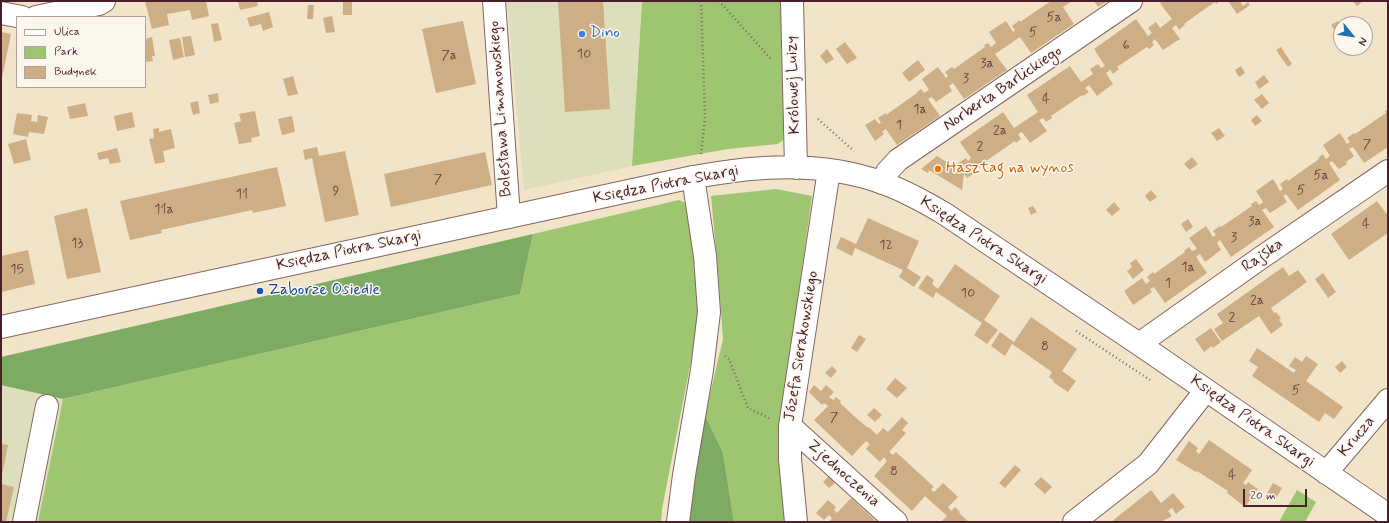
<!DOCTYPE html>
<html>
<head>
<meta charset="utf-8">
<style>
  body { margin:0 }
  #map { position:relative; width:1389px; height:523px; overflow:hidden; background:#f1e4c9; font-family:Mynerve,sans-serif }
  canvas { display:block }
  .frame { position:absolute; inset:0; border:2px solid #4a1f2b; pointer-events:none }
  .legend { position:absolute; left:16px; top:16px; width:130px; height:72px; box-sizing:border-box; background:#fbf7ec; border:1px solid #b4a19f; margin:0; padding:5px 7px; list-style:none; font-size:12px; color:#4a1f2b }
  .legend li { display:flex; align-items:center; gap:8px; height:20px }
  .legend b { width:20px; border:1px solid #b4a19f }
  .north { position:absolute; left:1333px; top:16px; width:40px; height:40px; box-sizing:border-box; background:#fbf7ec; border:1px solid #b4a19f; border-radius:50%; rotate:119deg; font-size:11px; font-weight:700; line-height:16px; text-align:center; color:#4a1f2b }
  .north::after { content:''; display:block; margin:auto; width:14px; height:18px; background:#1f6fb2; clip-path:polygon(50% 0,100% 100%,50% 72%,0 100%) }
  .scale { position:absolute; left:1243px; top:489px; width:64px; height:18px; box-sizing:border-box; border:2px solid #4a1f2b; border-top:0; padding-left:5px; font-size:12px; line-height:14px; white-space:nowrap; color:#4a1f2b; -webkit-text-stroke:3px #fbf7ec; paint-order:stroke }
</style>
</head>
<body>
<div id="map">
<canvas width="1389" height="523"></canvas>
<div class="frame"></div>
<ul class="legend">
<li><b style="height:5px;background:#fff"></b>Ulica</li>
<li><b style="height:11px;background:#9ec671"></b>Park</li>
<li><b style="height:11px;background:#ceae85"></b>Budynek</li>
</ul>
<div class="north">N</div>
<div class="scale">20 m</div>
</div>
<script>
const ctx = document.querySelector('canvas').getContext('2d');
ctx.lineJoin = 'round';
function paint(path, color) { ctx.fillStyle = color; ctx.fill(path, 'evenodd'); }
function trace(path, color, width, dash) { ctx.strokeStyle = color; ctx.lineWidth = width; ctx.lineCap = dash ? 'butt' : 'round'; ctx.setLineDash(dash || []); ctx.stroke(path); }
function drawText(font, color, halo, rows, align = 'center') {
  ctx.font = font + ' Mynerve,sans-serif'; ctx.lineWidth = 3; ctx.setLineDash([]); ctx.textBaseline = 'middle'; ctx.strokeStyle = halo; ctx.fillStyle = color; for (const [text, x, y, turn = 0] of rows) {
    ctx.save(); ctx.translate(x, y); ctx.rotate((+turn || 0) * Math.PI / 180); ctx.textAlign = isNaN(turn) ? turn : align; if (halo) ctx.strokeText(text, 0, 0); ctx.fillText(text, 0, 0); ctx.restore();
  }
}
paint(new Path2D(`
  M507,1H642L632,166L524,190Z
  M1,385L63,399L38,522H1Z`), '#dcdebc');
paint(new Path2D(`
  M642,1H782L781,28L784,128L783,140L778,144L728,149L632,166Z
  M776,189L812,196L779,438L787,522H734L723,453L705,415L723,339L718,272L711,196Z
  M679,200L688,204L692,219L700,315L662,509L661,522H38L63,399L520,294L533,234Z
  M1297,490L1316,502L1305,522H1279Z`), '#9ec671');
paint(new Path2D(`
  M533,234L520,294L63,399L1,385V357Z
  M705,415L723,453L734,522H688L693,480Z`), '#7eab63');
paint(new Path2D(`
  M145,1H206L209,16L192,20L190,10L167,14L169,25L152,29Z
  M238,1H257L258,6L240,10Z
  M343,1H352V15H343Z
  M558,1H603L610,109L565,112Z
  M1051,1H1072L1063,7L1074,24L1031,53L1020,37L995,54L1007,70L964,99L953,83L949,86L952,91L936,102L932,97L928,99L940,116L897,145L886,129L882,132L884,134L875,141L865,125L875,119L879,124L881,123L878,118L886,113V115L917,93V92L921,89L924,93L929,90L922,79L938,67L946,78L948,76L945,72L952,67L954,69L985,47L984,45L988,43L991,47L996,43L989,32L1006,21L1013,32L1015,30L1012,26L1020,20V22Z
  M1094,1H1108L1098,7Z
  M1163,1H1220L1216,4L1215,2L1199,13L1184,24L1185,25L1179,30L1176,25L1172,28L1180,39L1163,50L1155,39L1152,42L1154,45L1149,49L1147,47L1117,67L1119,69L1113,74L1110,69L1109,71L1106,73L1113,84L1097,96L1089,85L1085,88L1089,92L1083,96L1082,95L1051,116L1052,118L1046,122L1043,118L1039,120L1047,131L1030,143L1022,132L1018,134L1021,139L1016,143L1015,141L983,163L985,164L979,168L976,164L972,167L976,172L967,178L964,174L962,190L929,170L928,173L921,169L937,156L961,171L957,164L966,158L968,161L971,158L960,142L1003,112L1014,128L1038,112L1027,95L1070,66L1081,82L1093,74L1090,69L1098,64L1101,68L1105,66L1094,49L1136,19L1148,36L1152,33L1148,28L1156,22L1160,28L1172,19L1160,3Z
  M1228,1H1240L1243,6L1248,2L1250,5L1237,14Z
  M1353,1H1363L1357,6Z
  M308,5H314L313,19H307Z
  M269,12L273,27L263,31L261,24L250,27L247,18Z
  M332,16L335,32L326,33L323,18Z
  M463,21L476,84L436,93L422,29Z
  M1338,21L1341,25V31L1337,34L1331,25Z
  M218,23L222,40L214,42L211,24Z
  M1,32L11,34L2,78H1Z
  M191,36L195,55L185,57L182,37Z
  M152,37L155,56H152L153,61L145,62V39Z
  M180,38L184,57L173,60L169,40Z
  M845,42L857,58L847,64L836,49Z
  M1281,47L1292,64L1288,67L1276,50Z
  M827,49L834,59L826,64L820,56Z
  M918,60L925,70L909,82L902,73Z
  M1241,66L1245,73L1239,77L1235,70Z
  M1264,75L1269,82L1259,89L1255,82Z
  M293,76L298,94L288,96L283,79Z
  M218,93L219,102L210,104L208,95Z
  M1262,94L1269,103L1262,109L1254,100Z
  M198,101L200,113L193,115L190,103Z
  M85,103L88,116L70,119L67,107Z
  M1388,109V147L1364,163L1353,147L1349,149L1354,156L1346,162L1347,164L1339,169L1332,161L1329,163L1340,180L1298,210L1286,194L1283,196L1287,202L1270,213L1266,208L1262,210L1274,227L1231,257L1220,240L1217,243L1221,250L1205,262L1200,254L1196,257L1207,273L1165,303L1154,287L1150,289L1152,292L1133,305L1124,291L1142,278L1146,284L1150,281L1147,277L1153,272L1154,274L1185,252L1184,251L1189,247L1192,251L1197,249L1189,238L1206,226L1213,237L1216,235L1213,231L1220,226L1221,227L1252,206L1251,204L1256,201L1259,205L1263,202L1256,191L1273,179L1280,191L1283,189L1280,184L1287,179L1288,181L1302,171L1319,159L1318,158L1323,154L1326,159L1330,156L1323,145L1340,133L1347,144L1350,142L1347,138L1354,133L1355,134L1386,113L1385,111Z
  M255,111L260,136L251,138L252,142L239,144L234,123L241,121L239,114Z
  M132,112L135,127L117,131L114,116Z
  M17,113L32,115L31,121L37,122L38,115L48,117L44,134L29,132L28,137L13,134Z
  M1257,115L1262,121L1255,126L1251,120Z
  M292,116L295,132L282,135L278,119Z
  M159,128V132L171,129L175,148L163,151L165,162L155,164L149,139L154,138L153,129Z
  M1219,128L1225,136L1217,141L1211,133Z
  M26,139L31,160L14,164L8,144Z
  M317,147L319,156L345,151L359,215L325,222L312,158L305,160L303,150Z
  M117,148L121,162L110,164L108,158L99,160L97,153Z
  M485,152L492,185L391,207L384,174Z
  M1192,157L1198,164L1190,170L1184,164Z
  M277,167L286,206L253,213L252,210L161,230L162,233L130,240L120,201Z
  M1151,190L1157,197L1150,202L1145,196Z
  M1377,201L1388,216V233L1349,260L1331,234Z
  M1114,202L1120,209L1112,216L1106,210Z
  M1033,206L1037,212L1031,215L1028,208Z
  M87,208L101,272L67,279L54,216Z
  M868,218L919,241L907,268L921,277L914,287L899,277L903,270L855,248L852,256L836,248L841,237L856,244Z
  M1188,219L1193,227L1186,232L1181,224Z
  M28,250L35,284L1,292V256Z
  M1136,259L1144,270L1133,279L1127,271L1132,267L1130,263Z
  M955,264L1000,296L984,320L998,330L987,344L974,335L982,323L936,292L933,298L918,288L927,275L934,280L932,284L938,289Z
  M1283,267L1289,276L1298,270L1307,282L1271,308L1274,313L1276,312L1281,318L1279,320L1283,325L1271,334L1259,316L1222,341L1214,329L1223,323L1217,314Z
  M1323,273L1336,292L1328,298L1315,279Z
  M1031,317L1077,349L1062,371L1076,381L1068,392L1053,382L1054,381L1049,377L1052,372L1012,344L1005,356L991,346L1000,332L1014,342Z
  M1211,328L1221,342L1213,348L1212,346L1204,352L1195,339Z
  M859,335L866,339L857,352L851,348Z
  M1257,348L1294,373L1296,370L1289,366L1295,357L1302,362L1306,356L1318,364L1306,381L1343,407L1334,419L1325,413L1319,422L1252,376L1258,367L1249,361Z
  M1342,361L1347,367L1340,373L1335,367Z
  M832,366L837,371L831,378L825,373Z
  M895,378L907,388L897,398L886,389Z
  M814,385L821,391L826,385L834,392L829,397L833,400L836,397L841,401L840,403L854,416L868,428L869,427L877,435L883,428L888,432L902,417L908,423L902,430L906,433L889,452L893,455L896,452L934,487L931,489L934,492L943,483L958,497L948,507L951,511L955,507L960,512L959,513L969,522H941L947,516L925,496L912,511L874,476L887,461L884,457L880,462L866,449L870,444L866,441L852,456L814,420L828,406L824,403L822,405L809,392Z
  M874,408L882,415L875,422L867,415Z
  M1209,440L1252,470L1243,483L1246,485L1248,482L1258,489L1245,507L1227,493L1228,491L1197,471L1196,472L1176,460L1189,441L1198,448L1196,451L1199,454Z
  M1,444L8,445L2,475H1Z
  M1015,465L1021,470L1005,488L999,483Z
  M829,476L835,483L829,488L823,482Z
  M1041,477L1052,487L1045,494L1034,484Z
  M1273,483L1282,488L1275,500L1266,495Z
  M1,484L14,487L6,522L1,521Z
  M1151,490L1161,503L1173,493L1185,507L1176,514L1172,508L1168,511L1172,516L1161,522H1111Z
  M851,498L877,522H829L832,518L829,515L824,520L816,513L828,500L836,507L834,510L837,513Z`), '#ceae85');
const minor = new Path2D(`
  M494,1L509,217
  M792,1L796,168
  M1,13L22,17
  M36,17L99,4L104,1
  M882,183L887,172L898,160L1131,1
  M1,327L693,177C712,174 731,171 750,169C794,165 842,168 883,183C905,191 925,202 945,214L1139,344L1388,515
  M1139,344L1262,257L1388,171
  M790,426L896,522
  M1326,473L1388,400
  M24,522L47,406
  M678,522L684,475L702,370L709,312L705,256L693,177
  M796,522L790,459V426L829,170
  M1074,522L1148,464L1206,390`);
trace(minor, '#846462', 24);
trace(new Path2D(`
  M719,1L771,59
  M818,119L854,151
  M701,154L705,118L701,1
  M1076,331L1150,380
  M725,356L729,359L748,408L769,418`), '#846462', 2.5, [1, 3]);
trace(minor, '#fff', 22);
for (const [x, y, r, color] of [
  [582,34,4,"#3f7fe0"],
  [938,169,4,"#e8710a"],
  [260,291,4,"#1a4fb4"]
]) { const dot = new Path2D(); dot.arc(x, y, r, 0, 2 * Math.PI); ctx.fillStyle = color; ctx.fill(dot); trace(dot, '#fbf7ec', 1.5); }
drawText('14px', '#6b4342', null, [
  ["5a",1054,18],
  ["5",1033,33],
  ["6",1126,46],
  ["10",584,55],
  ["7a",449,56],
  ["3a",987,64],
  ["3",966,79],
  ["4",1046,100],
  ["1a",920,110],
  ["1",899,126],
  ["2a",1000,131],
  ["7",1367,145],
  ["2",980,147],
  ["5a",1321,176],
  ["7",438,180],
  ["5",1301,191],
  ["9",336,192],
  ["11",242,195],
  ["11a",164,210],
  ["3a",1255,222],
  ["4",1366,225],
  ["3",1234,238],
  ["13",77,244],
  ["12",886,246],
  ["1a",1188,268],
  ["15",17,270],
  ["1",1168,284],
  ["10",968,294],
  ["2a",1257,301],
  ["2",1232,318],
  ["8",1045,347],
  ["5",1296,391],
  ["7",834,418],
  ["8",894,472],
  ["4",1232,476]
]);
drawText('16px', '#366cbe', '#fbf7ec', [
  ["Dino",590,34]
], 'left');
drawText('16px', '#4a1f2b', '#fbf7ec', [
  ["Królowej Luizy",794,85,-92],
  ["Norberta Barlickiego",1003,89,-34],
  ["Bolesława Limanowskiego",501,109,-94],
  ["Księdza Piotra Skargi",666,185,-11],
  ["Księdza Piotra Skargi",983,241,33],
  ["Księdza Piotra Skargi",349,251,-12],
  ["Rajska",1263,256,-35],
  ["Józefa Sierakowskiego",802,346,-81],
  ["Księdza Piotra Skargi",1252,422,35],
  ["Krucza",1357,437,-50],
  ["Zjednoczenia",843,474,42]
]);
drawText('16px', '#c56008', '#fbf7ec', [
  ["Hasztag na wynos",946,169]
], 'left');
drawText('16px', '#164399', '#fbf7ec', [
  ["Zaborze Osiedle",268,291]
], 'left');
</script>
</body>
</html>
